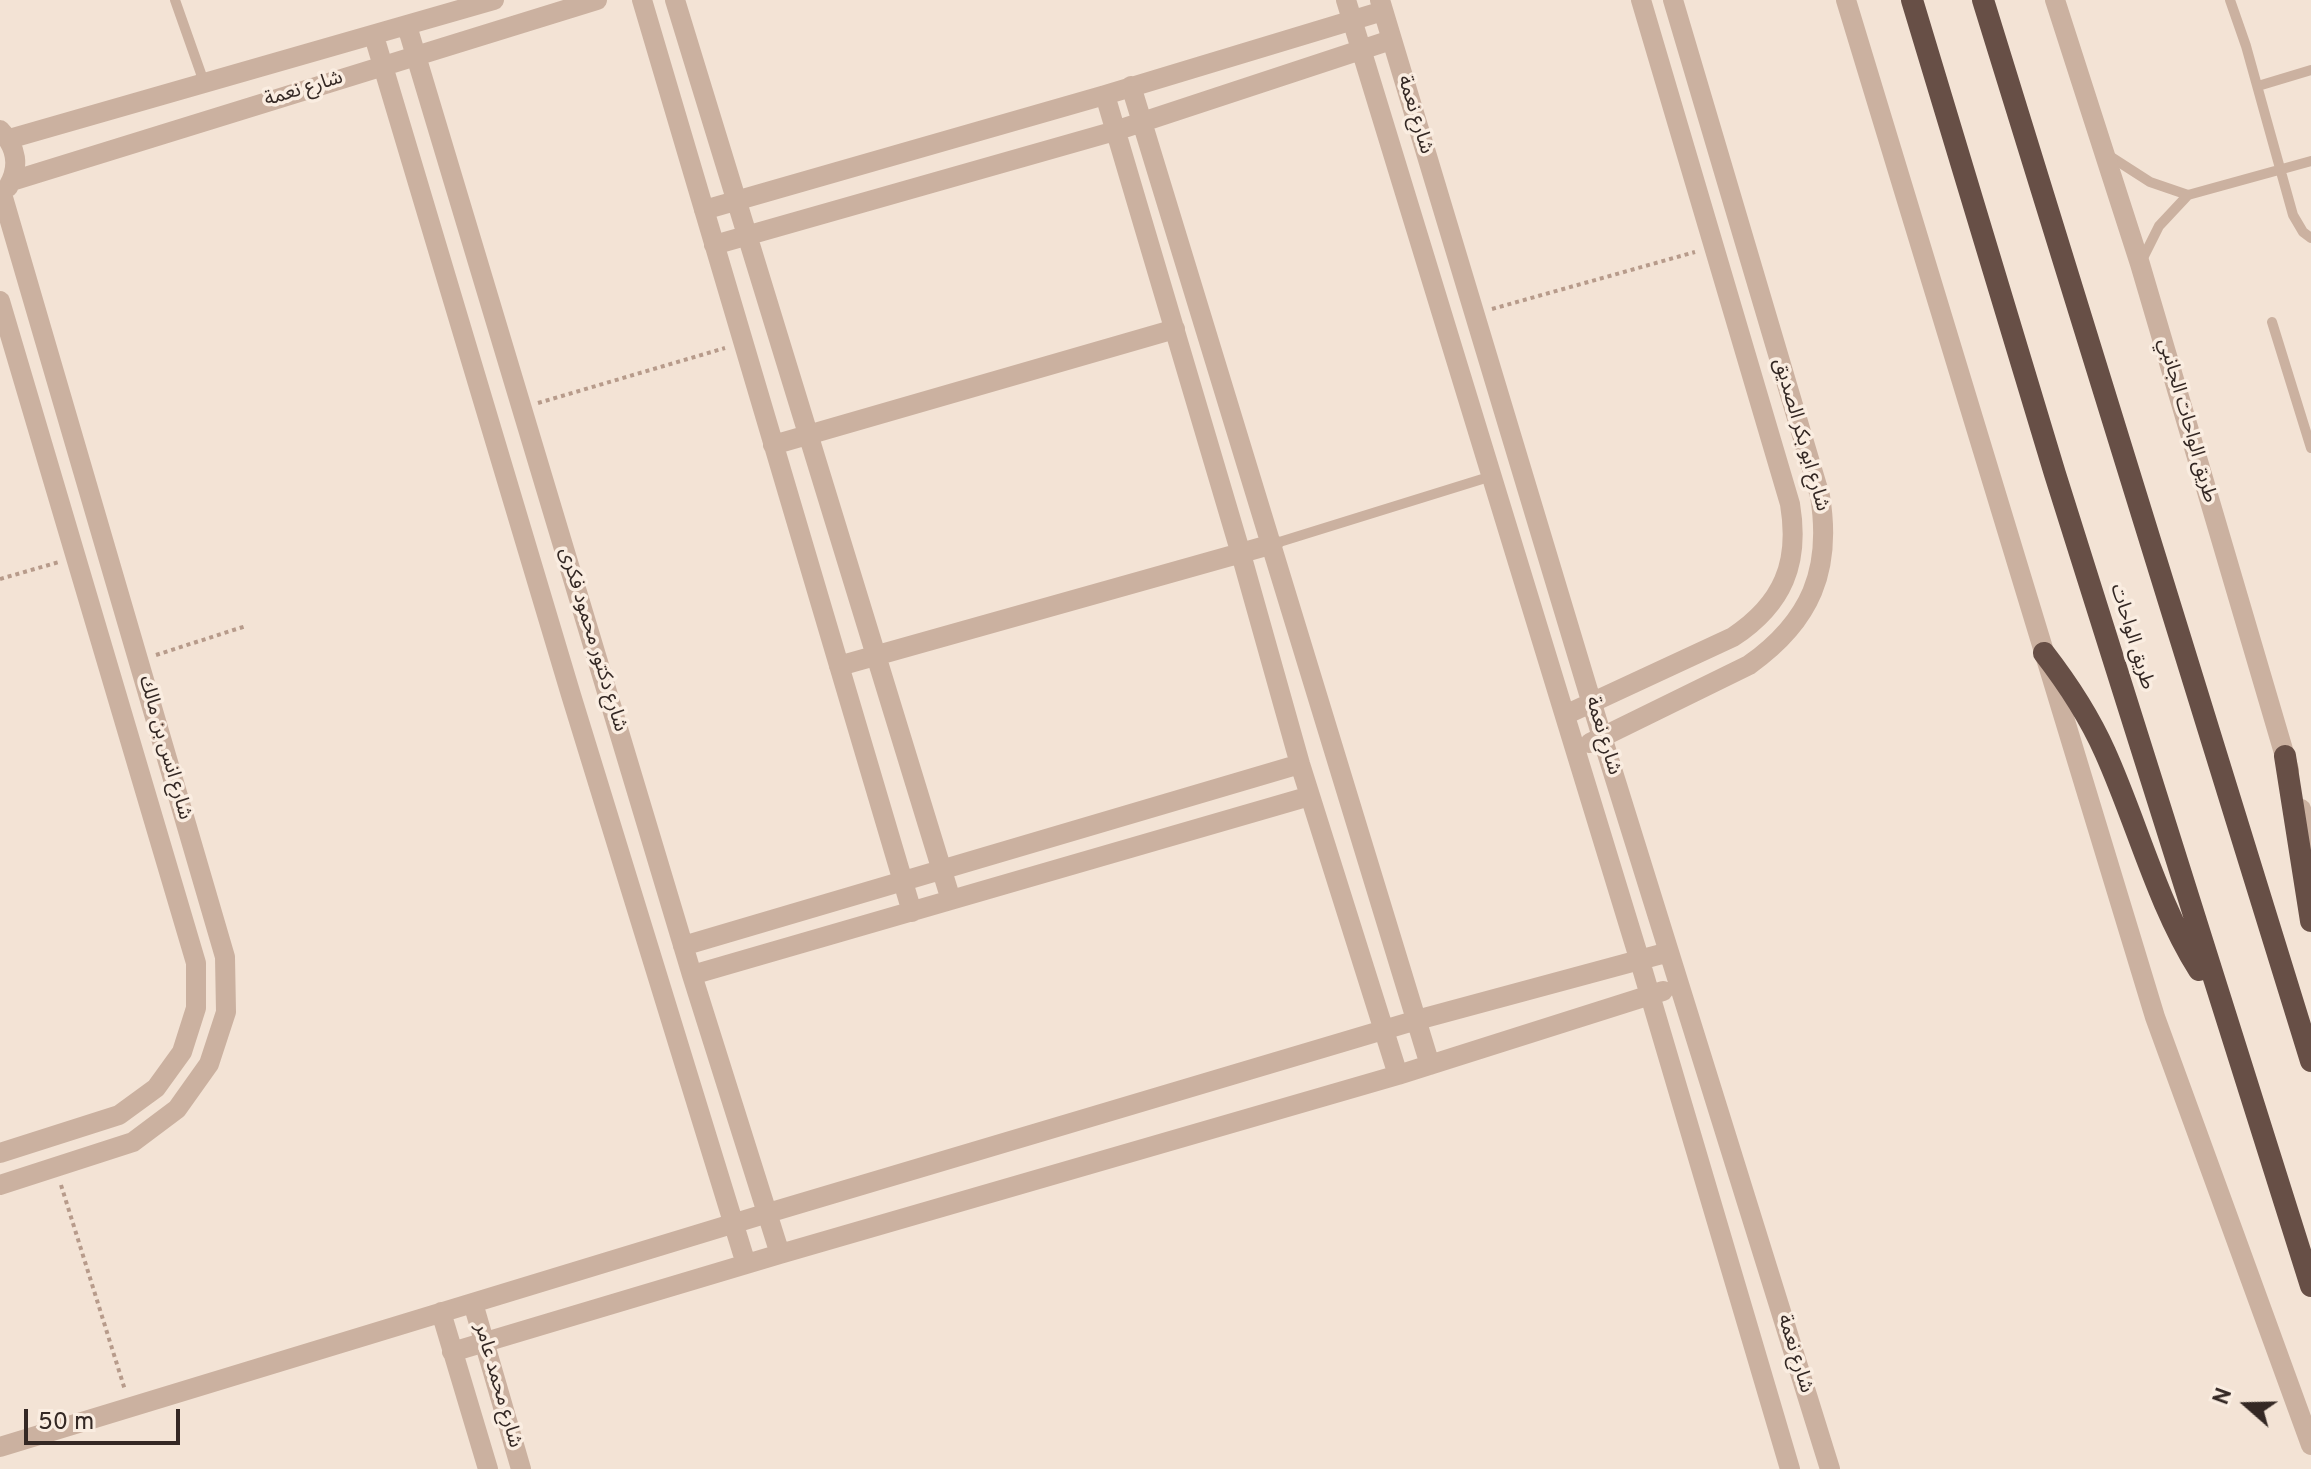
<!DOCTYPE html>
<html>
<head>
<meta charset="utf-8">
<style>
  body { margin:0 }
  #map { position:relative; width:2311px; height:1469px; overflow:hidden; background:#f3e3d5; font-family:Overpass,sans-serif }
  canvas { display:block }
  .north { position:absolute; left:2207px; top:1365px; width:80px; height:80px; -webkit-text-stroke:6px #faede1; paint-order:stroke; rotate:290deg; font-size:22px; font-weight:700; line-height:32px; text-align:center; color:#342824 }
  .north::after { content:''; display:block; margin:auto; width:28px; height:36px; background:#342824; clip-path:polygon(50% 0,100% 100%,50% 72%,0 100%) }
  .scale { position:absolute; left:24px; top:1409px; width:156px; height:36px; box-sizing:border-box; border:4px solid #342824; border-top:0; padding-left:10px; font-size:24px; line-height:28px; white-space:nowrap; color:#342824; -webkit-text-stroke:6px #faede1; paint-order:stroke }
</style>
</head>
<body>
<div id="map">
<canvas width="2311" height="1469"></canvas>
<div class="north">N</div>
<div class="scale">50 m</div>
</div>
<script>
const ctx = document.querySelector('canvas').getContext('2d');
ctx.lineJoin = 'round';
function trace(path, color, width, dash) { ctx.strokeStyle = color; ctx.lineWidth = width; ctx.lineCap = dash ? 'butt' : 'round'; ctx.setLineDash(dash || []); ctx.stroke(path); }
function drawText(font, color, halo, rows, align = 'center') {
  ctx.font = font + ' Overpass,"Noto Sans Arabic",sans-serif'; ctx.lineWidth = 7; ctx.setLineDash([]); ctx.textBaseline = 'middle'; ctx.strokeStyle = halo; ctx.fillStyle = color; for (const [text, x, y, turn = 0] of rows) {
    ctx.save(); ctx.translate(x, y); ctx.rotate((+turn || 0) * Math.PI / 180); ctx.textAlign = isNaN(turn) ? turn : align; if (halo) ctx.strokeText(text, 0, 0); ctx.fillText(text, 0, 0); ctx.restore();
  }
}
trace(new Path2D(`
  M1492,309L1695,252
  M538,403L725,348
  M0,579L59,562
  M156,655L246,626
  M61,1185L125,1390`), '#b79b8b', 4, [4, 4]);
trace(new Path2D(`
  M175,0L205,85
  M2230,0L2246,46L2293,215L2303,232L2311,238
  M2258,86L2311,70
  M2108,155L2150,182L2188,195L2311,161
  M2141,262L2159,226L2188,195
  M2272,322L2311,448
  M1273,544L1492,476`), '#cbb1a0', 10);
trace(new Path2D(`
  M642,0L912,912
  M675,0L951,900
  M1346,0L1639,958L1790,1469
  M1380,0L1602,737L1830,1469
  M407,26L692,975L780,1254
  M374,36L571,695L746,1264
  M1131,86L1430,1065
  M1105,95L1241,554L1300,764L1398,1075
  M0,130C17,147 20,167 8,187
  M9,139L494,0
  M12,181L597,0
  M704,210L1105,95L1383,11
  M714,245L1115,131L1391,40
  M0,301L196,963V1008L182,1052L156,1088L119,1115L0,1153
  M773,445L1175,329
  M839,666L1273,544
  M1565,715L1733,637C1783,604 1800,563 1790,504L1641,0
  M1590,743L1749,665C1811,621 1832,570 1820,496L1673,0
  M683,946L1300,764
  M692,975L1310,796
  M0,1185L133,1142L177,1109L209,1064L226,1012L225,957L2,194
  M473,1303L521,1469
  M441,1312L488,1469
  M452,1352L780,1254L1398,1075L1663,991
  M0,1447L768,1213L1417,1020L1669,952`), '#cbb1a0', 20);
trace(new Path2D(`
  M1846,0L2155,1017L2311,1445
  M2055,0L2140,264L2289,770
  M2301,809L2311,843`), '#cbb1a0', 20);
trace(new Path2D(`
  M1912,0L2055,474L2311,1286
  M1983,0L2311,1061
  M2044,653C2068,684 2089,716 2105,752C2137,823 2157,903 2199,970
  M2285,756L2311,921`), '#674f46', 22);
drawText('20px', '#342824', '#faede1', [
  ["شارع نعمة",304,90,-17],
  ["شارع نعمة",1414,115,73],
  ["طريق الواحات الجانبي",2186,421,74],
  ["شارع ابو بكر الصديق",1800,435,74],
  ["طريق الواحات",2131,637,73],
  ["شارع دكتور محمود فكرى",592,640,73],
  ["شارع نعمة",1602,736,73],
  ["شارع انس بن مالك",164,748,74],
  ["شارع نعمة",1794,1354,73],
  ["شارع محمد عامر",497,1386,74]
]);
</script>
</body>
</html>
